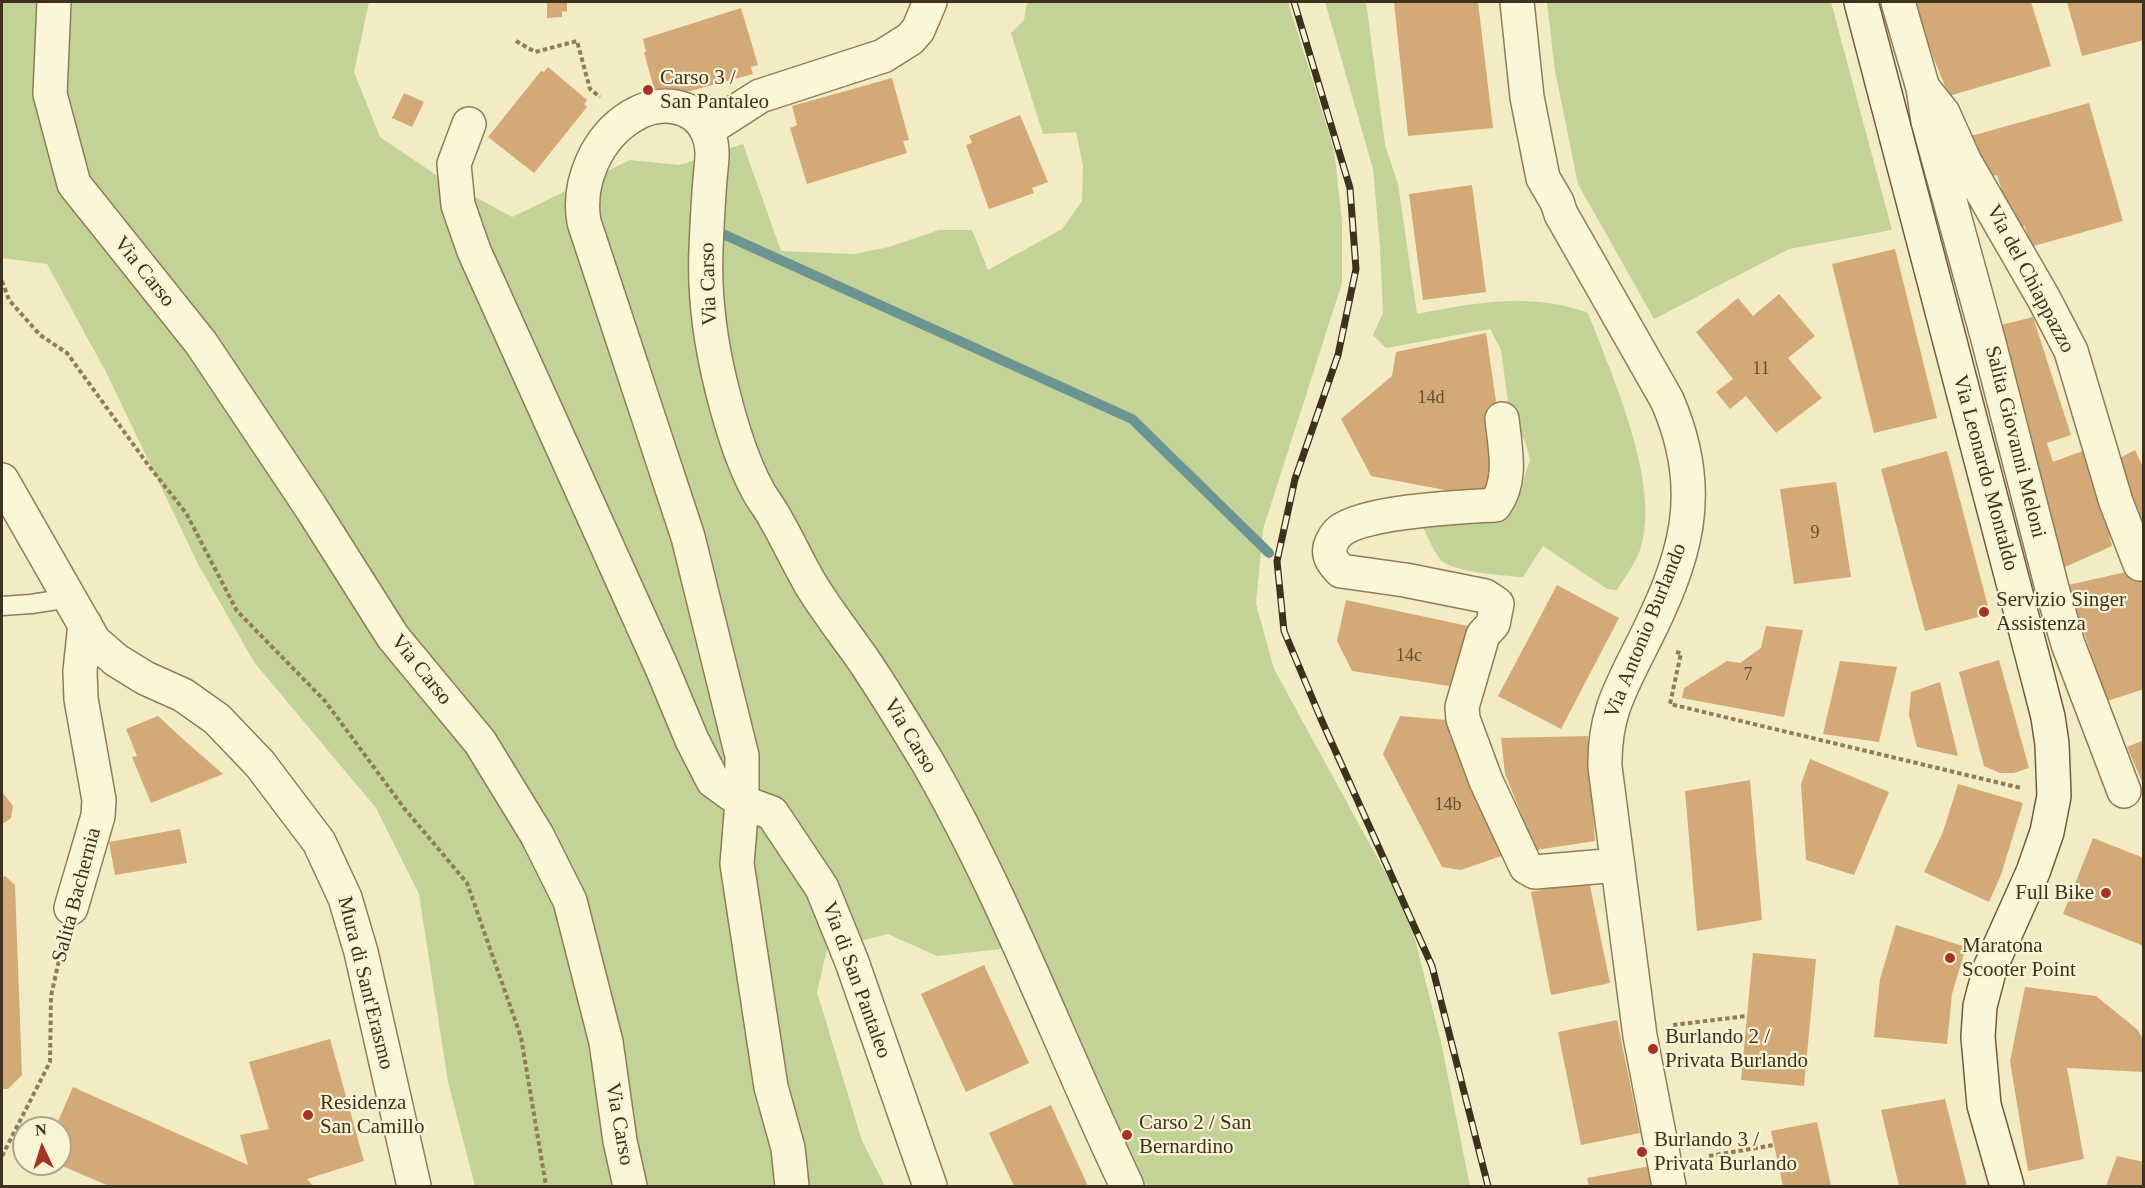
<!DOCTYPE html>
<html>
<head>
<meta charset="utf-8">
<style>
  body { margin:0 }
  #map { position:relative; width:2145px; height:1188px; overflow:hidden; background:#f2ebc4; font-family:Georgia,serif }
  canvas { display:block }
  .frame { position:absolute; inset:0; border:3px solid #3e311e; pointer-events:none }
  .north { position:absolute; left:12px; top:1116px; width:60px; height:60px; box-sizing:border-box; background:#f9f3d5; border:2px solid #aea58c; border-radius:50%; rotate:356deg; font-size:16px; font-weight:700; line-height:24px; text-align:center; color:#3e311e }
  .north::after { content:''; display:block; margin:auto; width:21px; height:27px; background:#a33323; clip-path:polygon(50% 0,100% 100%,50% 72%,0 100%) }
</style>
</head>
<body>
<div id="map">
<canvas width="2145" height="1188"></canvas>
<div class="frame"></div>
<div class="north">N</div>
</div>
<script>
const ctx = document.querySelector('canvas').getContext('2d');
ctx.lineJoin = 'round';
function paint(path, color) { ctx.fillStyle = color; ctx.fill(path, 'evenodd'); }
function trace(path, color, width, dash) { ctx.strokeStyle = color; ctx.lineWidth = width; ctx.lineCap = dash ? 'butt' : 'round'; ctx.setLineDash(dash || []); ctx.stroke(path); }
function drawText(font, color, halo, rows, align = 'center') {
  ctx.font = font + ' Georgia,serif'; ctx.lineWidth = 4.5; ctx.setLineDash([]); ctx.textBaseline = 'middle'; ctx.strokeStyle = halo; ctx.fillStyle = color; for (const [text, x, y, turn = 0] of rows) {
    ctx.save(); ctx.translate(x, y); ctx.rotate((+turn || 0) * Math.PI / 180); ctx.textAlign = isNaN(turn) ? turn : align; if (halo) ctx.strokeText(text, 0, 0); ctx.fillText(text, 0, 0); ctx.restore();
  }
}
paint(new Path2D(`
  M2,2H369L354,72L380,137L439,177L512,217L630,160L680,165L743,144L781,251L854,254L889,247L939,230H972L988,270L1062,229L1082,201L1083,166L1076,132L1043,134L1011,33L1024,20L1027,2H1288L1334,149L1342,221V283L1263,529L1256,604L1274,669L1409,916L1441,1042L1470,1186H1147L1029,946L937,956L888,934L827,949L817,992L862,1141L885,1186H475L448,1082L419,894L376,808L254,662L198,564L106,372L47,264L2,258Z
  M1325,2H1366L1385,145L1398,184L1417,314C1473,303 1533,292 1588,313C1612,376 1662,485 1640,550C1635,564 1624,578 1617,590L1607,589L1543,546L1523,577C1506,576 1452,572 1441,560C1433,551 1428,537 1423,527L1507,515L1520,490L1530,460L1525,440L1511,424L1501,350L1490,329L1386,348L1373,335L1383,313L1380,247L1373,169Z
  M1547,2H1831L1892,230L1789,249L1654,319L1578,184L1555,71Z`), '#c3d297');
trace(new Path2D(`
  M714,230L1132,419L1269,553`), '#6c9490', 10);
paint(new Path2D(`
  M547,2H567V12L562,11V17L547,18Z
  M1394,2H1478L1493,128L1408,136Z
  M1911,2H2031L2051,66L1949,96Z
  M2067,2H2144V40L2082,56Z
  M741,8L758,65L751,67L753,74L657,100L644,52H646L643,39Z
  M548,67L587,100L584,104L587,107L534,173L488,137L541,71L544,72Z
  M892,78L909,140L903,141L907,153L807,184L790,128L797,125L792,106Z
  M404,93L424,102L412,127L392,118Z
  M2089,103L2123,221L2030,247L2025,226L2013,229L1997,175L1983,178L1971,136Z
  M1020,115L1048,182L1032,188L1034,193L989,209L966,145L972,143L969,136Z
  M1472,185L1486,292L1423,300L1409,194Z
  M1895,249L1937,418L1874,433L1832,264Z
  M1779,294L1815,336L1788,358L1822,398L1776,433L1746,396L1730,409L1716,392L1733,379L1696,332L1738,298L1753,316Z
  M2033,317L2071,435L2047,443L2053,462L2088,449L2112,546L2056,571L1997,326Z
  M1486,333L1502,442L1493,499L1371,476L1341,419L1392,376L1396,352Z
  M2135,450L2144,469V531L2110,463Z
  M1947,451L1990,614L1925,631L1881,469Z
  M1836,482L1851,577L1794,584L1780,489Z
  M2144,568V689L2107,701L2068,585Z
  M1557,585L1619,618L1561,729L1498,696Z
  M1346,600L1482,629L1462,688L1352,671L1337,641Z
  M1766,626L1803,630L1784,717L1682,698L1684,688L1727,661L1740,663L1761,648Z
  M1999,660L2029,768L2014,773H2000L1984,766L1959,672Z
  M1840,661L1897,667L1879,742L1823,734Z
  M1940,682L1958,756L1917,747L1909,715L1911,692Z
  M158,716L184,740L223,774L151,803L132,757L137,756L126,729Z
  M1400,716L1458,721L1504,855L1461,870L1442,867L1383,754Z
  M1588,736L1595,841L1536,850L1505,774L1501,738Z
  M2144,740V786L2127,747Z
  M1810,759L1889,792L1854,875L1806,860L1801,784Z
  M1750,780L1762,920L1697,931L1685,791Z
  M1958,784L2023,803L2001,875L1989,902L1924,872L1943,832Z
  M2,792L13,806L11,818L4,823H2Z
  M180,829L187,863L115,875L109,842Z
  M2093,838L2144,858V946L2063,914Z
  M5,876L15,885L22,1075L8,1089H2V877Z
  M1589,881L1610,983L1551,995L1531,892Z
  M1896,925L1966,947L1952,994L1947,1044L1874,1037L1880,979Z
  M1753,953L1816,959L1804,1086L1741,1080Z
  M984,965L1029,1063L966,1092L921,994Z
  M2025,987L2096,996L2138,1030L2144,1042V1072L2067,1068L2084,1159L2028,1171L2010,1061Z
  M1617,1020L1640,1133L1581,1145L1558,1032Z
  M330,1039L364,1161L307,1179L313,1186H109L60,1165V1128H55L73,1087L248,1165L240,1135L269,1129L249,1062Z
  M1945,1099L1967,1186H1914L1913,1185L1899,1186L1881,1110Z
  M1051,1105L1071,1149L1088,1186H1014L989,1133Z
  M1817,1122L1831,1186H1783L1771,1131Z
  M2117,1156L2144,1162V1186H2106Z
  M1650,1166L1654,1186H1589L1587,1178Z`), '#d3aa77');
const lane = new Path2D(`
  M2,606L31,604L70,598`);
const street = new Path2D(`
  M54,2L50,94L74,184L201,343L312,509L393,637L480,742L537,835L570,901L606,1042L620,1141L630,1186
  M1517,2L1527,97L1543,178L1557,202L1561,214L1667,400C1708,494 1685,560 1641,647C1619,691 1604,717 1605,767L1640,1036L1669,1186
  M1898,2L1923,88L1943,113L1965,162L2044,299L2071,351L2116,502L2140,564L2144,563
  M1923,88L1928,121L1988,339L2053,592L2068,644L2124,791
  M469,124L454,164L458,205L474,251L662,668L692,740L713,781L742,802L772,813L822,888L852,962L930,1186
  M707,130L760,96L883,56L910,39L918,30L930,2
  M1502,419C1505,448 1513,480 1495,505C1460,507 1367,511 1340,531C1335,535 1332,541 1330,547C1328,557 1334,564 1341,571L1405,580L1485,596L1497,604L1493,624L1483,635L1462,707L1463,719L1486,781L1526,867L1535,872L1618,865
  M2,480L94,641L116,660L145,678L183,695L217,719L260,764L319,842L345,898L361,952L414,1186
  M71,908L98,816L99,800L81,699L80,671L85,624
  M792,1186L788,1148L771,1087L737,864L742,802V756L688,537L584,222C577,182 597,137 632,116C658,100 695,102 708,133C715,149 711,164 710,180C708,203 707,226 706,249C704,295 710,340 721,385C729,418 741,459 757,489C762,499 770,508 775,518C788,540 798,563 811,585C827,611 845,634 862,658C885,692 907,728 928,763C1006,898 1060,1046 1127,1186`);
const secondary = new Path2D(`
  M1861,2L2037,674L2048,717L2052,744L2054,796L2047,832L2033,872L1990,968L1980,1006L1978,1037L1984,1105L2007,1186`);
trace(lane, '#8f7d58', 21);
trace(street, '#8f7d58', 36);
trace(secondary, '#715d3c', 36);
trace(new Path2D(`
  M516,41L535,52L577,41L590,89L600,97
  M2,281L9,300L40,335L67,353L149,466L186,513L237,611L325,701L404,808L467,883L521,1037L546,1186
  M1676,652L1681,653L1670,704L2021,788
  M1673,1025L1747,1016
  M2,1156L50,1062L51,996L64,938
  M1709,1156L1774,1145`), '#8f7d58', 4, [4.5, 3]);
trace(lane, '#fcf6d9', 18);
trace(street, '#fcf6d9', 33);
trace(secondary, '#fcf6d9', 33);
const rail = new Path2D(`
  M1294,2L1350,188L1356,269L1338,355L1295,479L1277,561L1284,631L1321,719L1432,966L1488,1186`);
trace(rail, '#3e311e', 7);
trace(rail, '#f9f3d5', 4.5, [14]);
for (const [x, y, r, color] of [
  [648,90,6,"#a33323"],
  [1984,612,6,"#a33323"],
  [2106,893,6,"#a33323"],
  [1950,958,6,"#a33323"],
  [1653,1049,6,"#a33323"],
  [308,1115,6,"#a33323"],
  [1127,1135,6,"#a33323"],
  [1642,1152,6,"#a33323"]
]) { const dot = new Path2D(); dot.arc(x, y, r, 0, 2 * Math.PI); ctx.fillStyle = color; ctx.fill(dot); trace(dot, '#f9f3d5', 2); }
drawText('18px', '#634f34', null, [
  ["11",1761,369],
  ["14d",1431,398],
  ["9",1815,533],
  ["14c",1409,656],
  ["7",1748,675],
  ["14b",1448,805]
]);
drawText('21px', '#3e311e', '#f9f3d5', [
  ["Carso 3 /",660,78],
  ["San Pantaleo",660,102],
  ["Servizio Singer",1996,600],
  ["Assistenza",1996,624],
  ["Full Bike",2094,893,"right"],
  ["Maratona",1962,946],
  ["Scooter Point",1962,970],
  ["Burlando 2 /",1665,1037],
  ["Privata Burlando",1665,1061],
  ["Residenza",320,1103],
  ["San Camillo",320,1127],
  ["Carso 2 / San",1139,1123],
  ["Bernardino",1139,1147],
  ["Burlando 3 /",1654,1140],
  ["Privata Burlando",1654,1164]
], 'left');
drawText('21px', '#3e311e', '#f9f3d5', [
  ["Via Carso",144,272,51],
  ["Via del Chiappazzo",2030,279,62],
  ["Via Carso",709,284,-92],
  ["Salita Giovanni Meloni",2015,442,76],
  ["Via Leonardo Montaldo",1985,473,75],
  ["Via Antonio Burlando",1646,631,-68],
  ["Via Carso",421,670,51],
  ["Via Carso",910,736,59],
  ["Salita Bachernia",77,895,-75],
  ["Via di San Pantaleo",856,980,70],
  ["Mura di Sant'Erasmo",365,983,76],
  ["Via Carso",619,1124,80]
]);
</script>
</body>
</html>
